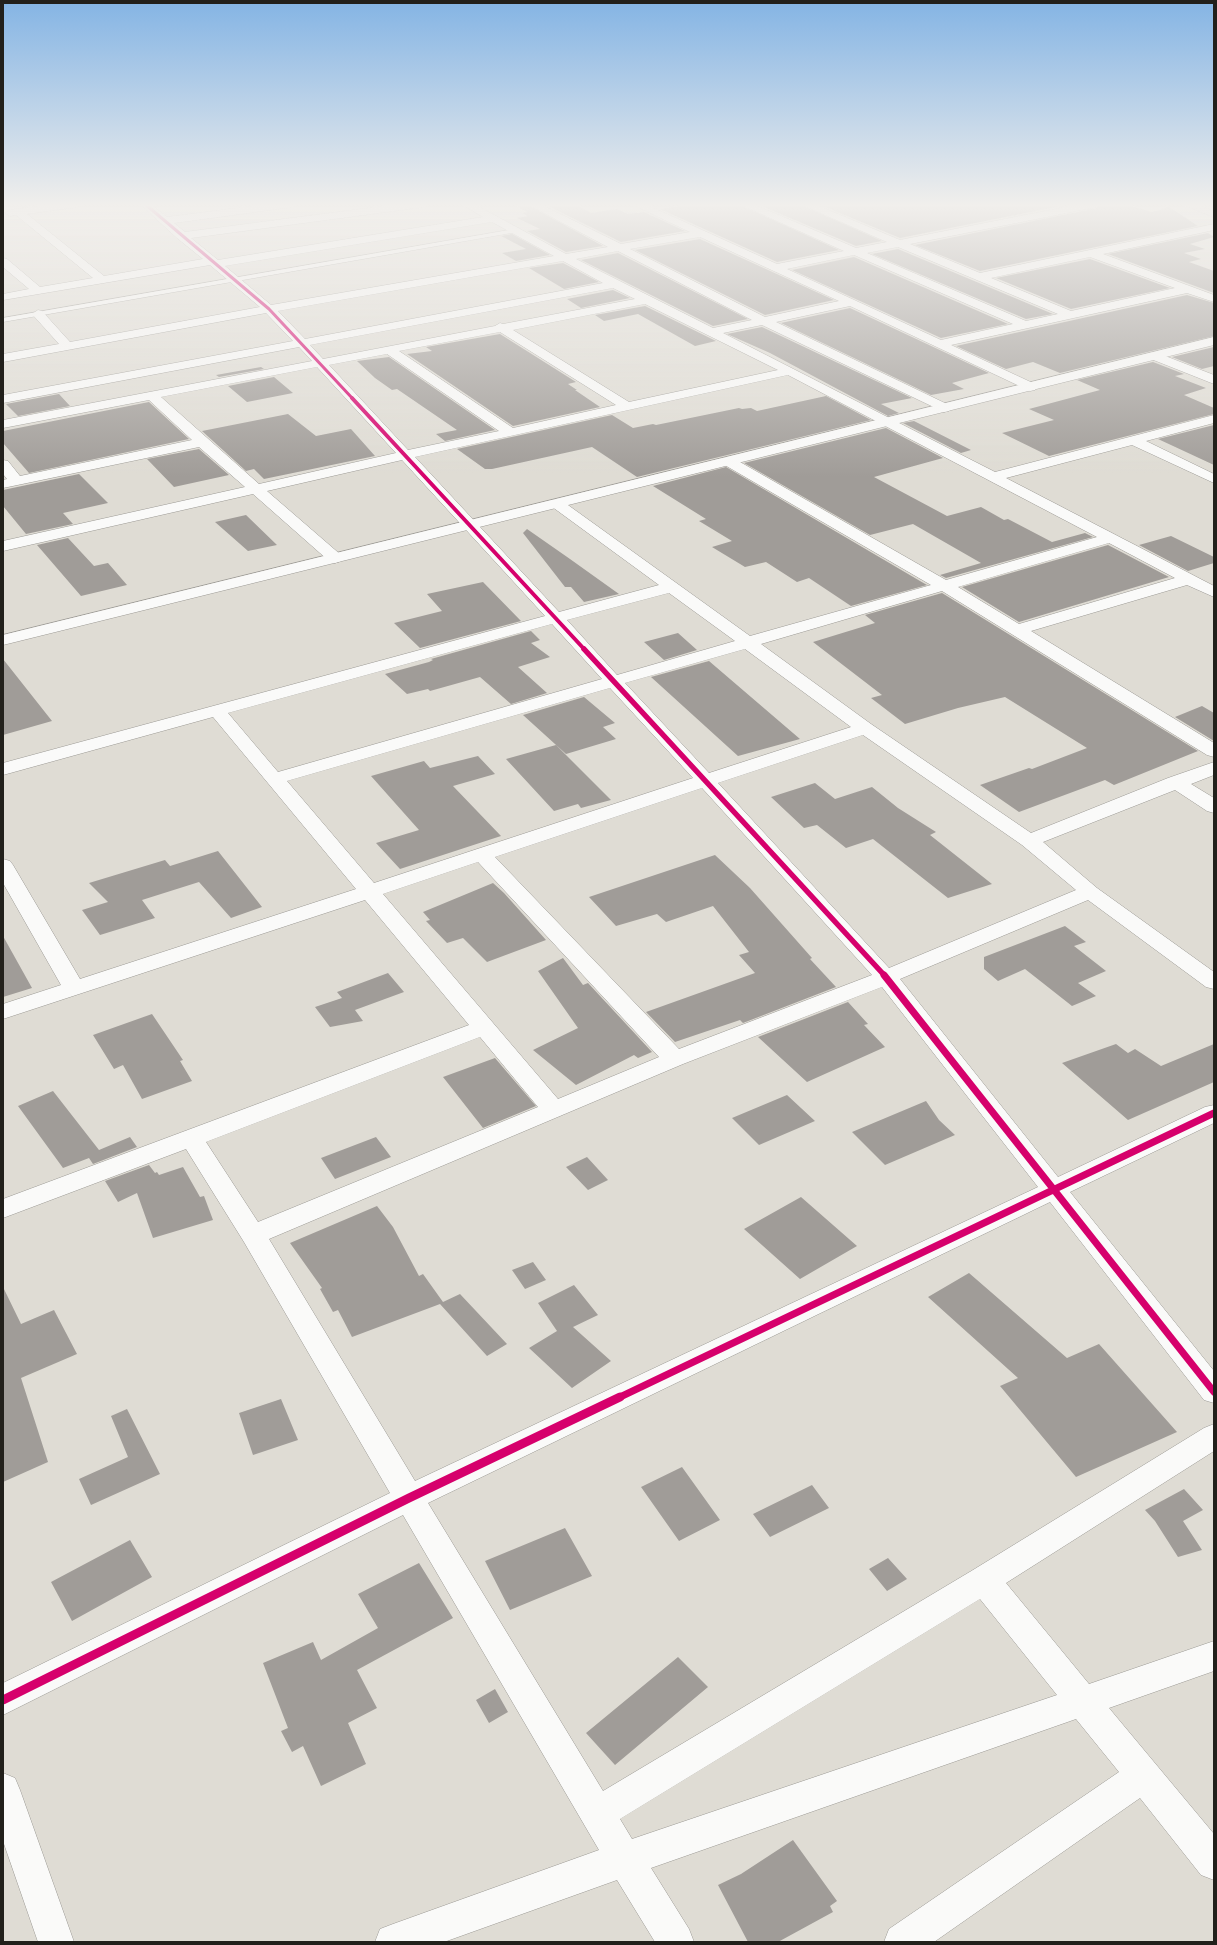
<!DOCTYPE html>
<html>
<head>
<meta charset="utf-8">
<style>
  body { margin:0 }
  #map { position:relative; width:1217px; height:1945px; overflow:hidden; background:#dfdcd4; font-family:"Sofia Sans Condensed",sans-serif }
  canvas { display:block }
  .frame { position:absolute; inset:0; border:4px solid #22201b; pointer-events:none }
</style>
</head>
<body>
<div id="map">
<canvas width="1217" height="1945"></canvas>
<div class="frame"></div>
</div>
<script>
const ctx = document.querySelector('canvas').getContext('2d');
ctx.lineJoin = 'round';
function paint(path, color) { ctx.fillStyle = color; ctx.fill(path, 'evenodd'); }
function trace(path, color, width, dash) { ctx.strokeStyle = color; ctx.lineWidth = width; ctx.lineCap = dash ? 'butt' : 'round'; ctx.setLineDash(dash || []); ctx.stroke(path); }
paint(new Path2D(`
  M513,204H526L603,246L566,252L527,231L540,229L517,218L528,216L522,213L527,212Z
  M544,204H576L591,213L617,209L628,214L644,212L685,231L621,242Z
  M692,204H738L839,250L777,262L660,209Z
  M757,204H799L882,241L856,246Z
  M818,204H1071L900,238Z
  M1103,204H1126L1151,212L1160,210L1168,206L1198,226L980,271L915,245L1097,208Z
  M1208,233L1214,237L1190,244L1205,249L1184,253L1201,259L1189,262L1214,271V293L1108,254Z
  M512,234L550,255L516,261L502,253L526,249L501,236Z
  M700,239L834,300L765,315L635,250Z
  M898,249L1053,314L1026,319L872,254Z
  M618,253L748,319L713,326L581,260Z
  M854,257L1008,324L941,338L792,270Z
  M1090,259L1170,288L1071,309L996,278Z
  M563,263L599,282L564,289L529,268Z
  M613,290L630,298L581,308L567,299Z
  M1187,295L1214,303V336L1060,373L1033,362L1006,369L956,346Z
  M645,306L716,341L695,346L638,314L604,321L595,315Z
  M850,308L989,373L952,383L964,389L931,395L781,323Z
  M762,327L912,398L881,404L899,413L888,416L770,353L727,334Z
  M500,334L576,382L568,384L577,390H575L600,407L513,426L407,354L432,351L426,347Z
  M1214,347V366L1202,369L1172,357Z
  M389,357L495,430L445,441L436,434L457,430L397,389L392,390L375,378L357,361Z
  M1153,362L1184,374L1175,376L1206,388L1184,395L1214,408V414L1049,456L1002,433L1054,420L1029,409L1100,390L1077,380Z
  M261,367L264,369L219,377L216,375Z
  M274,377L293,393L247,402L228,386Z
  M59,394L70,406L18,416L6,404Z
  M826,396L871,420L637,477L592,447L492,469H485L457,449L612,415L633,428L653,424L656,425L739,408L742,409L751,408L757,411Z
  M149,402L189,439L29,473L3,443V431Z
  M288,414L316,436L351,429L375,456L264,479L254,469L246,471L202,431Z
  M914,421L971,450L961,453L903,423Z
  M1214,425V465L1158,439Z
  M886,428L943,458L874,477L947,516L981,507L1004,520L1008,519L1052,542L1085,533L1093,537L946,578L940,575L981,563L913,524L870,535L744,463Z
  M199,449L229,475L174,487L147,459Z
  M726,467L920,581L927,585L851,606L809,578L797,582L766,562L745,567L712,547L732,541L699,521L706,519L653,486Z
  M79,474L108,503L63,513L73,524L26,534L3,506V490Z
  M246,515L277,545L248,551L215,522Z
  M527,529L570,559L619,594L584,602L571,587H565L523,533Z
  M1171,536L1214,557V563L1188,571L1139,545Z
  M68,538L94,566L108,563L127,585L81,596L37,545Z
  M1108,545L1169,577L1019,622L962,587Z
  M483,582L521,621L420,648L394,623L442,611L427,594Z
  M942,593L1198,751L1114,785L1105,780L1019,812L980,785L1029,768L1032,769L1087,748L1005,697L958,708L905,724L871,698L882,695L813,642L875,623L865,615Z
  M531,631L540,640L531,643L550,657L518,667L547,693L511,704L480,677L430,691L428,689L407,694L385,674L429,662L433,660L431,659Z
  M678,633L697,650L664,660L644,642Z
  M3,659L52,721L3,735Z
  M709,661L800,739L738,756L651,677Z
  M584,697L615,723L603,727L616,739L566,754L523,715Z
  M1202,706L1214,713V741L1175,717Z
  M556,745L611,800L581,808L578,804L554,811L506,759Z
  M478,756L495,774L453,786L501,836L400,869L376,843L419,830L371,776L424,761L430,768Z
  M815,783L835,799L872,787L898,808L936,832L930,835L992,884L948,898L873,839L846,848L817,825L804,828L771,797Z
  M218,851L262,907L231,918L199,882L142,900L155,918L100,935L82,910L108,902L89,883L165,860L170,866Z
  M715,855L750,888L812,958L810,959L836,987L743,1023L740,1020L675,1042L646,1012L755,973L739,955L749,952L713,906L666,922L657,914L616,926L589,897Z
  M493,883L504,893L546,940L487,962L463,938L447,943L426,921L430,920L423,912Z
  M1065,926L1086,942L1074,946L1106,971L1078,983L1096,996L1072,1006L1025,969L998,981L984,969V957Z
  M3,936L32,988L3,997Z
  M563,958L583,985L588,983L652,1052L638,1058L634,1055L576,1085L533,1050L578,1028L538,971Z
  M388,973L404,992L355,1010L363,1021L330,1027L315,1007L342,998L337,992Z
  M848,1002L868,1024L864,1025L885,1047L807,1082L758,1037Z
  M152,1014L183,1060L180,1061L192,1081L142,1099L123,1065L114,1069L93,1035Z
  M1116,1044L1128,1053L1135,1049L1161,1066L1214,1044V1082L1128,1120L1062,1063Z
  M495,1058L536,1106L483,1128L443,1077Z
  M53,1091L99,1150L130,1137L137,1147L93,1164L89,1158L63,1168L18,1106Z
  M787,1095L815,1121L759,1145L732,1118Z
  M926,1101L939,1120L955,1135L885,1165L852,1132Z
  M376,1137L391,1157L335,1179L321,1158Z
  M587,1157L608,1180L588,1190L566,1167Z
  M149,1165L155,1173L157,1172L159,1175L183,1167L200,1197L204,1196L213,1220L153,1238L137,1193L118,1202L105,1181Z
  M801,1197L857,1246L800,1279L744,1229Z
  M377,1206L393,1227L419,1276L423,1274L443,1302L460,1294L507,1344L487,1356L440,1304L352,1337L338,1310L333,1312L320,1289L322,1288L290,1243Z
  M533,1262L546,1280L525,1289L512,1270Z
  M969,1273L1067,1358L1099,1344L1177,1432L1076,1477L1000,1386L1018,1378L928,1297Z
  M574,1285L598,1315L573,1327L611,1361L572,1388L529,1348L557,1331L538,1303Z
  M3,1287L21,1324L54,1310L77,1354L21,1378L48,1462L3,1482Z
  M281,1399L298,1440L253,1455L239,1413Z
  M127,1409L160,1474L91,1505L79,1479L128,1457L111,1416Z
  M682,1467L720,1520L679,1541L641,1487Z
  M812,1485L829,1508L770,1537L753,1514Z
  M1184,1489L1203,1510L1183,1521L1202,1550L1178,1557L1155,1521L1145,1510Z
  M565,1528L592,1576L510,1610L485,1561Z
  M130,1540L152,1577L72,1621L51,1582Z
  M888,1558L907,1579L887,1591L869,1569Z
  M419,1563L453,1618L357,1670L377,1708L348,1723L366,1764L321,1786L303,1746L292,1752L281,1731L288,1728L263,1663L313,1642L321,1660L378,1628L358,1594Z
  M678,1657L708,1687L615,1765L586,1733Z
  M495,1689L508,1712L489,1723L476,1700Z
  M793,1840L837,1901L830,1906L833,1912L778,1942H748L718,1885L741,1874Z`), '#a09c98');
const service = new Path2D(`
  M515,229L518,231L517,232L3,322V318Z`);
const minor = new Path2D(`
  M53,204H83L78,207L27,214L104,276L203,259L177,238L140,204H151L167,217L268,204H298L293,207L174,223L185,232L399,204H429L424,207L191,238L218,260L483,217L461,204H474L566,254L608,247L527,204H540L621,244L690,232L631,204H645L777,264L844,251L739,204H753L856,248L887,242L800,204H814L900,240L1080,204H1102L1097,207L910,244L980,273L1214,224V230L1103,254L1214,295V302L1187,293L951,345L1035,384L1036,387L1035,390L1030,391L850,306L776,322L949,405L951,408L949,411L944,412L762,325L723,333L995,472L1214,415V423L1146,441L1214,474V483L1132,445L1006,478L1214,586V597L1187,585L1031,631L1214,743V757L1207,755L942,591L761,644L871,724L1031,833L1168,778L1214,762V775L1191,784L1214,798V813L1207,811L1175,790L1043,842L1097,888L1214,972V989L1206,987L1088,900L900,979L1058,1177L1205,1107L1214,1105V1123L1070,1192L1214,1371V1403L1204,1400L1050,1202L428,1503L603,1791L973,1570L1204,1428L1214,1424V1451L1006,1583L1089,1684L1214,1641V1671L1109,1708L1214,1834V1880L1201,1875L1140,1798L934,1942H884L889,1929L1119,1772L1076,1719L651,1868L689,1929L694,1942H655L617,1880L444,1942H375L380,1929L393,1924L599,1850L403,1515L3,1715V1683L390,1493L244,1242L186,1149L3,1218V1199L469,1025L365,900L3,1019V1004L61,985L3,883V859L10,861L13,865L80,979L356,889L213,717L3,775V763L545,616L402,460L267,491L341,555L343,558L341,561L335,563L329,561L253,494L3,551V541L245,487L199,447L3,488V480L7,479L3,474V460L8,461L20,476L192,440L149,400L3,428V420L312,361L299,347L3,403V395L293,341L266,313L3,362V354L59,344L32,314L38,310L42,311L70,342L260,307L210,265L3,300V294L29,289L3,267V258L7,259L40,287L93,278L16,215L10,216L5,213L10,210ZM492,222L554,256L271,305L225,266ZM700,237L839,301L765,317L630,249ZM898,247L1058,314L1026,321L867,253ZM618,251L752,320L713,328L576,259ZM854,255L1013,324L941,340L787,269ZM1090,257L1175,288L1071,311L991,278ZM563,261L603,283L305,339L278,311ZM613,288L635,299L503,324L500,323L495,326L323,359L310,345ZM645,304L778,370L629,402L513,330ZM500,332L616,405L513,428L399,351ZM387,354L499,431L408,450L329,365ZM317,367L396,453L259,484L161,397ZM788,375L1097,537L946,580L733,458H723L721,461L723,464L931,585L750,636L561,500H551L549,503L551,506L659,585L559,612L415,457ZM1109,543L1175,578L1019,624L958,587ZM669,593L735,641L617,675L567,620ZM552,624L602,679L278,772L228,713ZM745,649L851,727L709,773L625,683ZM610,688L693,778L374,883L287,781ZM863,735L1022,845L1076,890L889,968L718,783ZM702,788L872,975L679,1049L495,857ZM478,862L659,1057L558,1099L383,894ZM882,987L1038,1187L415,1481L269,1239L683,1064ZM480,1037L538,1107L258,1222L206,1142ZM980,1599L1057,1695L632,1839L620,1819Z
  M1155,352L1214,375V384L1151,359L1149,356Z
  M3,1773L15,1778L20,1790L74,1942H38L3,1841Z`);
const tertiary = new Path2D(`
  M1214,337V345L3,645V635Z`);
const primary = new Path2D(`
  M1181,204H1196L1214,211V217Z`);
trace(service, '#9b9994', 1);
trace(minor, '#9b9994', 1);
trace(tertiary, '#9b9994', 1);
trace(primary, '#bbb9b6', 1);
paint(service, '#fafaf9');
paint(minor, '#fafaf9');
paint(tertiary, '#fafaf9');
paint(primary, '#e9dfe2');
trace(new Path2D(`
  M145,204L269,309L353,399`), '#d6006c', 3);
trace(new Path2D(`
  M352,398L585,650`), '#d6006c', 4);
trace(new Path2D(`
  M584,649L885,976`), '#d6006c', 5.5);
trace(new Path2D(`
  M884,975L1214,1392
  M618,1398L1214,1113`), '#d6006c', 7);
trace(new Path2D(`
  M3,1700L409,1498L620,1397`), '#d6006c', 9);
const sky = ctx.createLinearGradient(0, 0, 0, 477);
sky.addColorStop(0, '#84b4e4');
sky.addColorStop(0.43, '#f1efec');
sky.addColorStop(1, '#f1efec00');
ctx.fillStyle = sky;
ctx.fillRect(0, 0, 1217, 477);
</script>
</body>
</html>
